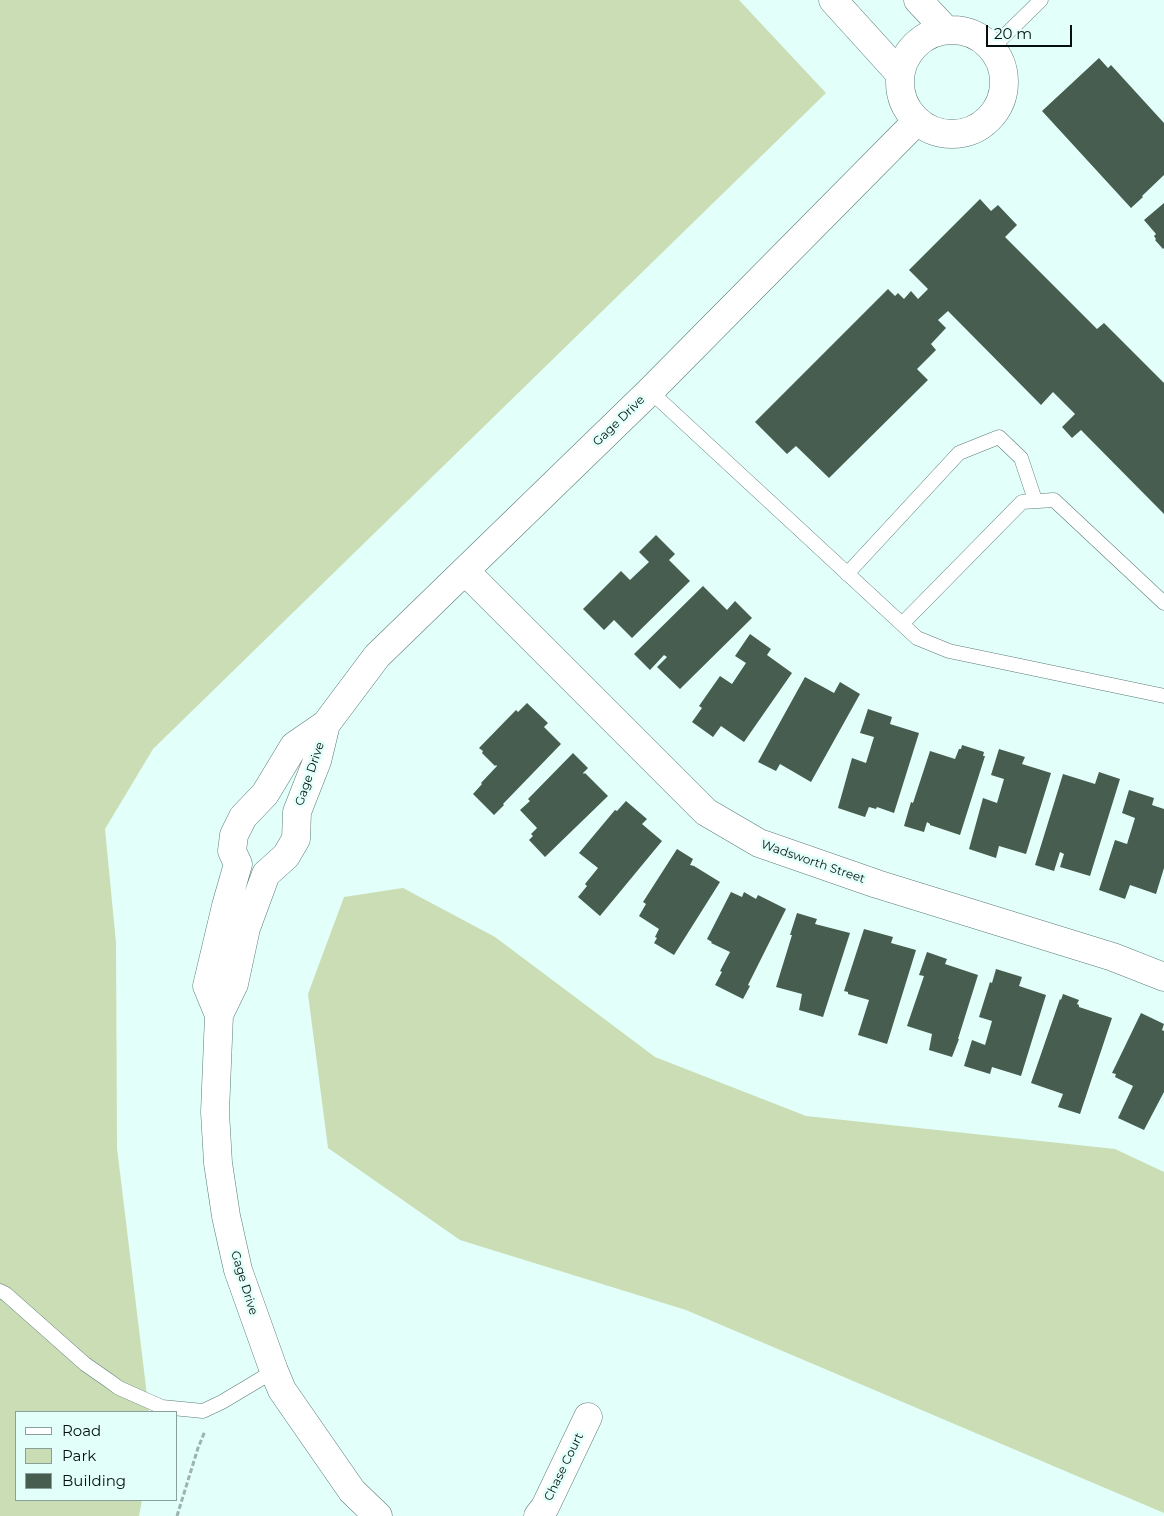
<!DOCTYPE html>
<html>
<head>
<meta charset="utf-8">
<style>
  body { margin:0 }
  #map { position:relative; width:1164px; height:1516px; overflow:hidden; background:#e2fffa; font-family:Montserrat,sans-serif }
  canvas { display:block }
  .legend { position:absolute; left:15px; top:1411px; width:162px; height:90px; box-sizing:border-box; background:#e2fffa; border:1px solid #899f9c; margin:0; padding:6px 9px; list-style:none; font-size:15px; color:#04100e }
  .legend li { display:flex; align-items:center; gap:10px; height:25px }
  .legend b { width:25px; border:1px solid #899f9c }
  .scale { position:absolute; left:986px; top:25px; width:86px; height:22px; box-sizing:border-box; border:2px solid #04100e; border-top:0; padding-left:6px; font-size:15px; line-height:18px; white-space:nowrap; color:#04100e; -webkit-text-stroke:4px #e2fffa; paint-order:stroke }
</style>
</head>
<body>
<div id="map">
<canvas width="1164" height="1516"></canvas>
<ul class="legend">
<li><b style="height:6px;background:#fff"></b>Road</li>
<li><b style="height:14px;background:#caddb4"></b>Park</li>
<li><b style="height:14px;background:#465d4f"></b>Building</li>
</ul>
<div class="scale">20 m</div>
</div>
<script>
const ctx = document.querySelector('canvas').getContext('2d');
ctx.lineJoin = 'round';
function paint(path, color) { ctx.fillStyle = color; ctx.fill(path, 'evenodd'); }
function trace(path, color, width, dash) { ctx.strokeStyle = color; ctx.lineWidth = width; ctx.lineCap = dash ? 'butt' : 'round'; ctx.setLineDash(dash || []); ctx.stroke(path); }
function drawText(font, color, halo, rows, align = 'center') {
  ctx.font = font + ' Montserrat,sans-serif'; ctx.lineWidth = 5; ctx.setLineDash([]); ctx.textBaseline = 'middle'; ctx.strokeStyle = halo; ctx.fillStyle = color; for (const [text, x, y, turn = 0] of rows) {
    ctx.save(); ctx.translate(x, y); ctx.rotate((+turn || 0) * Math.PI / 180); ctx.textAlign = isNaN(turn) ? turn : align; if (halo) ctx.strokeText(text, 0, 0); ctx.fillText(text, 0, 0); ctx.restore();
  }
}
paint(new Path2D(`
  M0,0H739L826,93L153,749L105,829L116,943L117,1148L149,1412H16V1500H142L139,1516H0Z
  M403,888L495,937L655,1057L806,1116L1115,1149L1164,1172V1513L686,1310L460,1240L328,1148L308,994L344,897Z`), '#caddb4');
paint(new Path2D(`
  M1099,58L1108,68L1111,65L1164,123V175L1142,196L1143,197L1131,208L1042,111Z
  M980,199L991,211L998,205L1017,225L1005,237L1097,329L1104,323L1164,383V514L1081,430L1072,438L1062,427L1075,414L1053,392L1041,405L948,311L938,320L946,328L931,344L936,350L917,369L928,380L829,478L796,446L787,454L755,422L888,289L895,296L898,293L904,299L911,291L918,299L928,289L909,270Z
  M1164,203V248L1163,249L1155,240L1156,239L1154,236L1156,234L1144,220Z
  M656,535L675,554L669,560L690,581L632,638L614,620L604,630L583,609L621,571L630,580L649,562L639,552Z
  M703,586L727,610L735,601L752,618L680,689L657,667L667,657L664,655L650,670L634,654Z
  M750,634L771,649L767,655L792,673L744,742L721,726L713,737L692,722L702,708L699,706L720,676L732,684L746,663L735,656Z
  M805,677L834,693L840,682L860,694L811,782L780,764L776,771L758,762Z
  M527,703L548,723L544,727L561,744L503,804L504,805L494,815L473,794L482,784L481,783L497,766L496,765L495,766L482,753L483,751L479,748L516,710L518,712Z
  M868,709L892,717L890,724L919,733L894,813L877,807L876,809L869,807L865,817L838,808L852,758L866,763L874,737L860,733Z
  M962,745L984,752L983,756H985L960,835L930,825V824L927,822L924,832L904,826L911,802L913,803L930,751L955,759L959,749H961Z
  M999,749L1025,757L1022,764L1051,773L1026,854L999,846L996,858L969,849L983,798L997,803L1004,779L991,775Z
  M573,753L588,768L583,773L584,774L585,773L608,796L545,857L529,840L533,836L531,834L537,828L520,810L530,801L528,799Z
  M1099,772L1120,779L1090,876L1060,867L1064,854L1060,852L1054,871L1035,865L1063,774L1095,784Z
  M1129,790L1154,798L1152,805L1164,809V868L1156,894L1130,885L1125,899L1099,890L1115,840L1127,844L1135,818L1122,813Z
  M626,801L647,819L642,824L662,841L600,916L578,897L587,886L585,884L598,868L579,853L615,810L617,811Z
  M677,849L693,859L690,865L694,866L720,882L674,955L654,943L657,938L655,937L659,929L639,916L646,904L643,902Z
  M731,892L742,897L744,892L756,899L758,895L786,909L748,985L750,986L743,999L715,985L722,972L720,971L730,952L711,943L712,942L707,939Z
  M797,913L817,919L815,924L850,933L823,1017L799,1010L802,994L776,987L792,935H790Z
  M864,929L893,937L891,943L916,950L887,1044L858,1035L869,1000L848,994V992L844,991Z
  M927,952L947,959L945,964L978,975L958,1039H959L952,1057L929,1050L932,1034L907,1026L924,976L919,975Z
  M996,969L1022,977L1019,986L1046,995L1021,1076L992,1067L990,1074L964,1066L972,1040L985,1045L992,1021L979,1017L990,982L992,983Z
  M1063,994L1079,1000L1077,1004L1079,1005V1007L1112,1018L1080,1114L1058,1107L1063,1094L1031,1083L1060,999L1061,1000Z
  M1141,1013L1164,1024L1162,1030L1164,1031V1092L1144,1130L1118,1118L1133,1086L1115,1077L1116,1074L1112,1073Z`), '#465d4f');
const lane = new Path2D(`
  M992,48L1041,0
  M650,391L917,638L949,651L1164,696
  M847,574L959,453L999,437L1021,458L1035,500
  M902,624L1022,502L1054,500L1164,603
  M0,1291L6,1294L85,1364L108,1380L119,1388L162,1407L203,1411L222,1402L274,1371`);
const street = new Path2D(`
  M465,571L706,812L759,843L877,884L1113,957L1164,977
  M219,1015L234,984L246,928L266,874L286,856L296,839L297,812L317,761L326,724
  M378,1516L352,1491L282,1390L274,1371L238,1270L226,1216L218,1163L215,1112L219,1015L207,986L226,906L238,864L232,851L234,835L243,817L265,794L294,746L326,724L377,656L650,391L917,121
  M538,1516L545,1507L588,1417`);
const secondary = new Path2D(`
  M833,0L900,74
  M918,0L946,30
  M900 82a52 52 0 1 1 104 0a52 52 0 1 1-104 0Z`);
trace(lane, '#5b7b77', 15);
trace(street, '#5b7b77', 29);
trace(secondary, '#5b7b77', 29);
trace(new Path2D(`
  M177,1516L198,1448L205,1431`), '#9cb3af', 3, [5, 2.5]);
trace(lane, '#fff', 14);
trace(street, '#fff', 28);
trace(secondary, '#fff', 28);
drawText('12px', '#04100e', '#e2fffa', [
  ["Gage Drive",619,421,-44],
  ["Gage Drive",310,774,-71],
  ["Wadsworth Street",813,862,19],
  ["Gage Drive",244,1283,73],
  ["Chase Court",564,1467,-64]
]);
</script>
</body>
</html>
